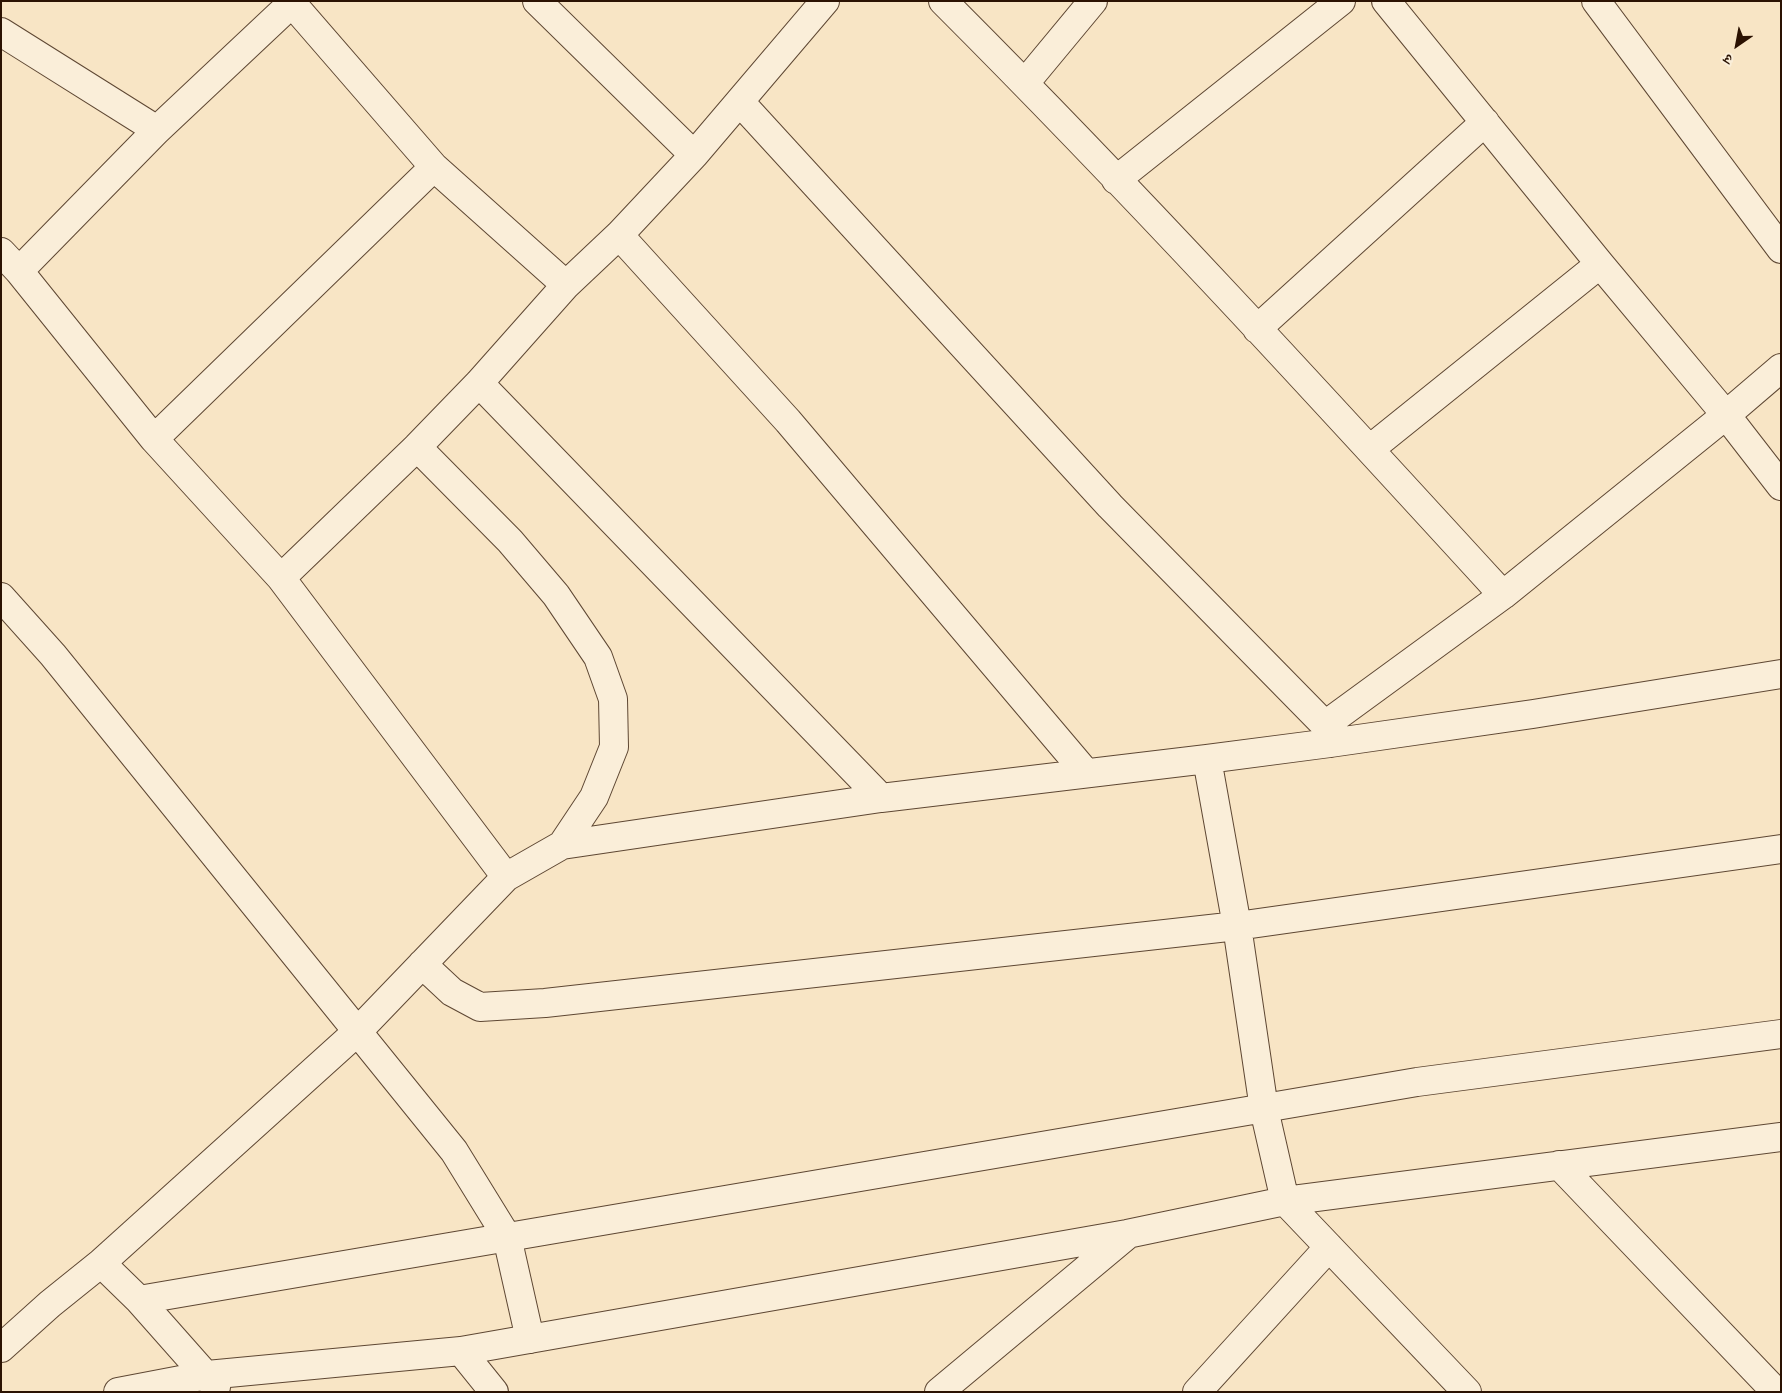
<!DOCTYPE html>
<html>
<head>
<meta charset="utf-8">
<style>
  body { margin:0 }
  #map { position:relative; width:1782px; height:1393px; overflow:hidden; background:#f8e5c5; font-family:"Sorts Mill Goudy","Noto Serif Devanagari",serif }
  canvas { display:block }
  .frame { position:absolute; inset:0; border:2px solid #2b1202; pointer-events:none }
  .north { position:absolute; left:1712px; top:20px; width:50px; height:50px; -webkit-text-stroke:4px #faeed9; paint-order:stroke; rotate:213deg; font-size:14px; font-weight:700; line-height:20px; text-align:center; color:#2b1202 }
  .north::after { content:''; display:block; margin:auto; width:18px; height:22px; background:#2b1202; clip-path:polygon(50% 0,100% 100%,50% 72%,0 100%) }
</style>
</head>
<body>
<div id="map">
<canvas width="1782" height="1393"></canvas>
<div class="frame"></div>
<div class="north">उ</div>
</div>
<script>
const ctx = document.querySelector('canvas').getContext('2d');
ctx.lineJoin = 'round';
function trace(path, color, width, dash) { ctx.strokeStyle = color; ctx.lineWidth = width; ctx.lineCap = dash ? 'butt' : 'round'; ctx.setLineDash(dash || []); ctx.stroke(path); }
const street = new Path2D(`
  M290,1L434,167L566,285
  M537,1L694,155
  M943,1C1135,193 1319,394 1503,595
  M1386,1L1600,264L1726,415L1781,486
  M1596,1L1781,249
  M1,32L157,130
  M1025,83L1093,1
  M740,102L1110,506L1325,725L1330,743
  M1116,180L1341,1
  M619,235L788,421L1086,773
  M1,252L19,271L154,439L281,578L506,877
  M19,271L157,130L292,3
  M1257,329L1485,122
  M479,383L881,798
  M154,439L434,167
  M417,447L510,541L556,595L598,657L613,699L614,747L594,797L562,845
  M1370,449L1600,264
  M281,578L417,447L479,383L566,285L619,235L694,155L825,1
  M1,597L53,655L454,1151L507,1237L530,1339
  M1325,725L1503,595L1726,415L1781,368
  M1207,759L1237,926L1264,1109L1285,1201L1467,1392
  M422,964L452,992L480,1007L545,1003L1237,926L1781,849
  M1559,1165L1776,1392
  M101,1263L139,1300L216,1387
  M139,1300L1417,1082L1781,1034
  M1,1348L50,1304L101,1263L358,1031L506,877L562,845L881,798L1207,759L1330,743L1533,714L1781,674
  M461,1351L494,1392
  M118,1392L207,1375L461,1351L1127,1234L1285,1201L1781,1137
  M939,1392L1126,1236
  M1197,1392L1329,1247`);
trace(street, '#5e4733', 30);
trace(street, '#faeed9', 28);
</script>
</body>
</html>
